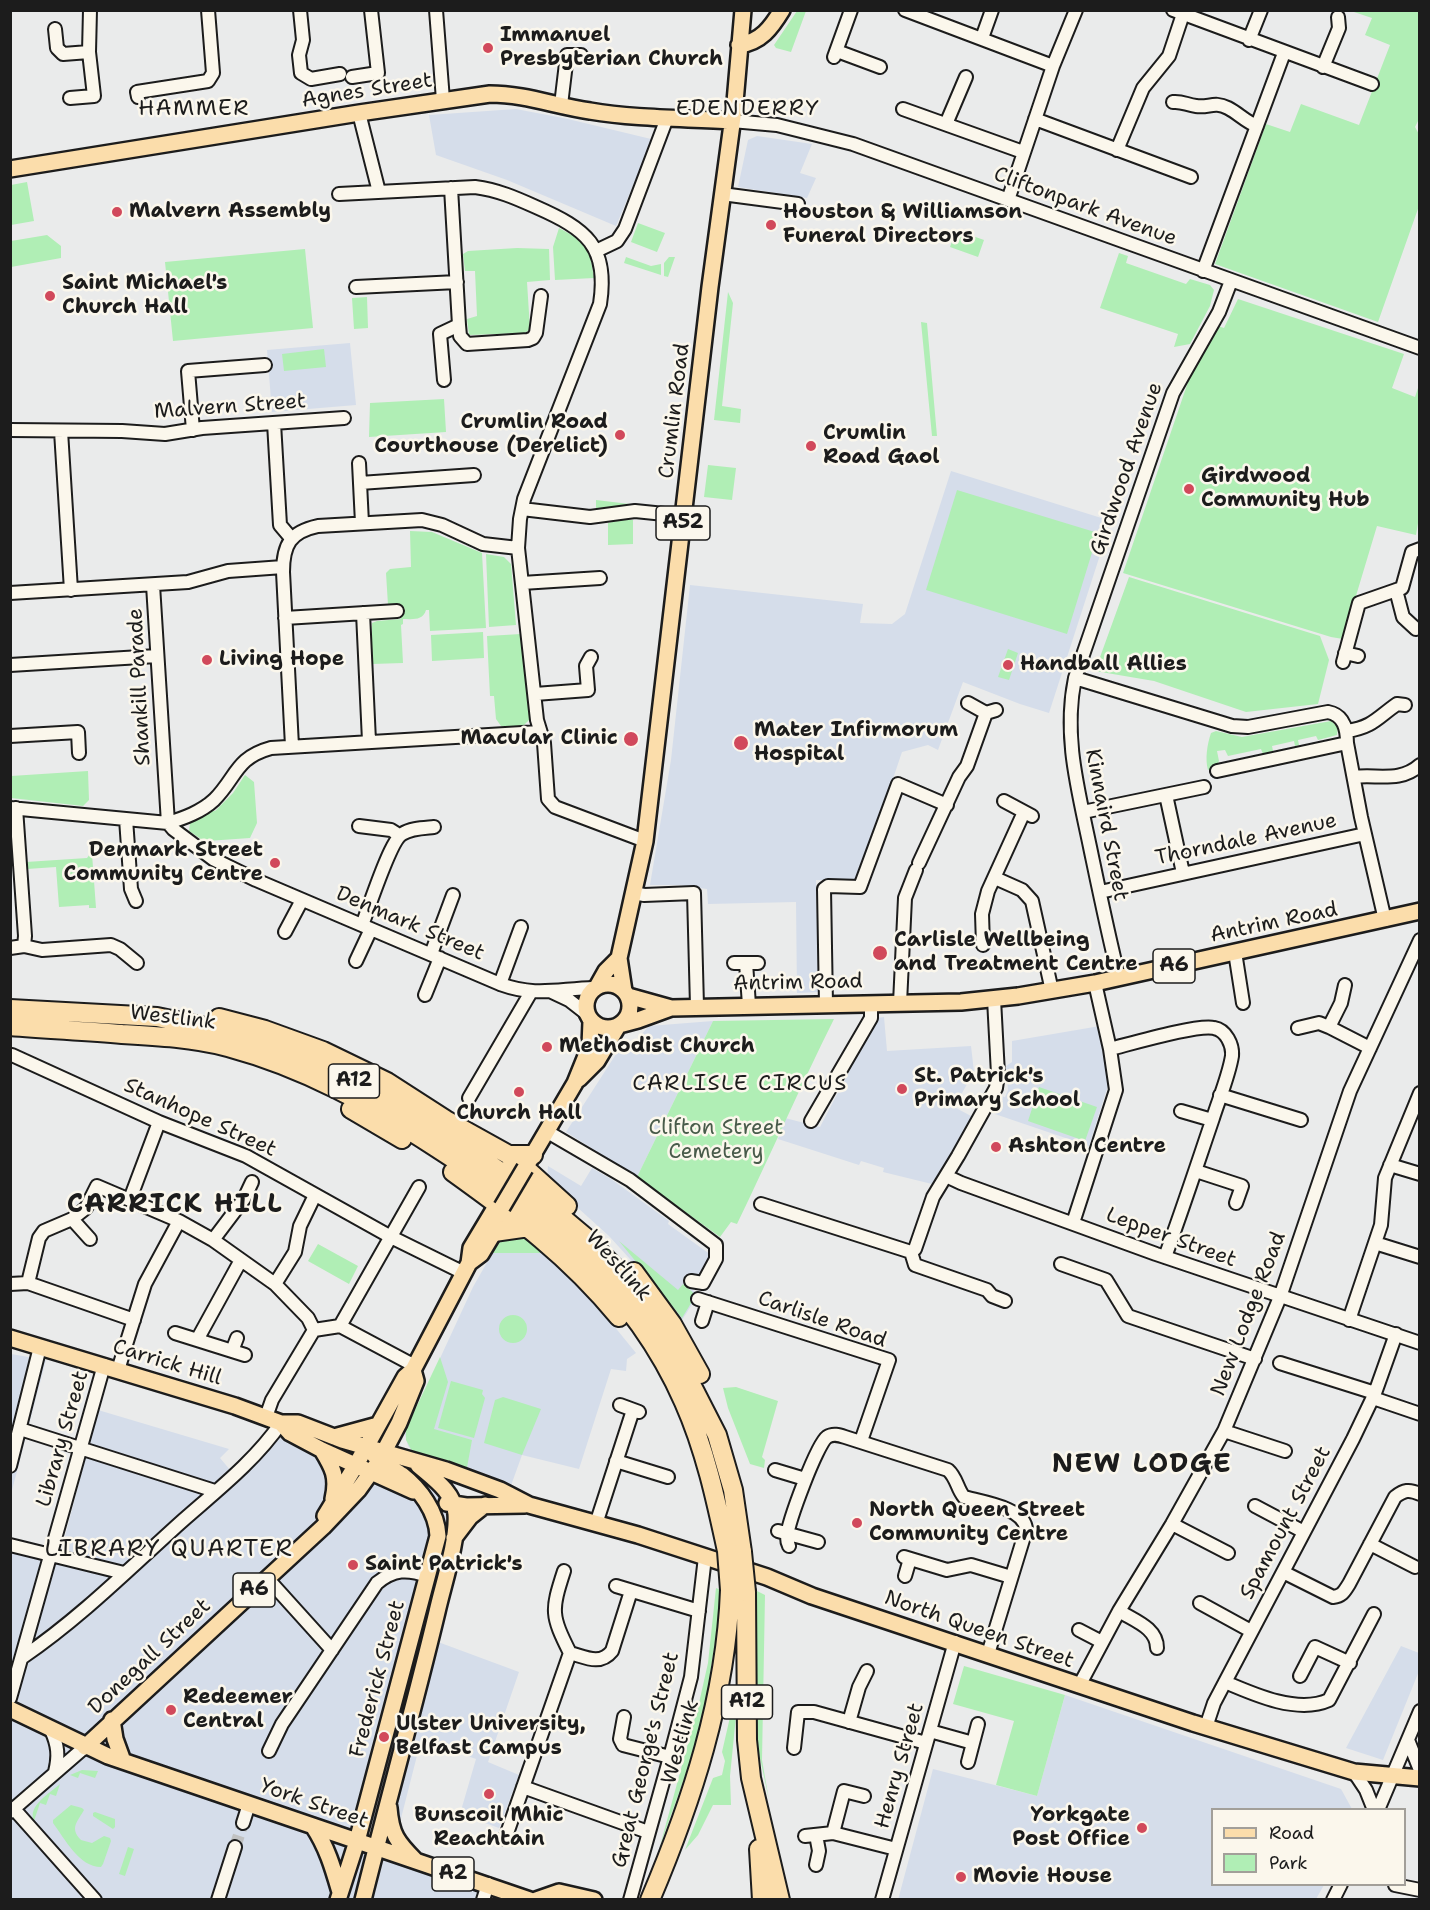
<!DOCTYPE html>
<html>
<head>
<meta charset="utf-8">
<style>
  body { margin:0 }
  #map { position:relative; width:1430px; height:1910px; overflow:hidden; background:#eaebeb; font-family:"Shantell Sans",sans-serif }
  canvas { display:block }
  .frame { position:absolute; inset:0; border:12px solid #1c1c1c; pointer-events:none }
  .legend { position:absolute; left:1211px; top:1808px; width:195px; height:78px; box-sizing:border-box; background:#fbf7ec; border:2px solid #a29f99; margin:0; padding:8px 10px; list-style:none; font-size:18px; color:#1c1c1c }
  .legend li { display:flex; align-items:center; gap:12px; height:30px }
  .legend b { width:30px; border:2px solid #a29f99 }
</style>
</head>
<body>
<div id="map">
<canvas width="1430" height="1910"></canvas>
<div class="frame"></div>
<ul class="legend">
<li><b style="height:8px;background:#fbddab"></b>Road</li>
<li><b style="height:16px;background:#b0eeb5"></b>Park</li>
</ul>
</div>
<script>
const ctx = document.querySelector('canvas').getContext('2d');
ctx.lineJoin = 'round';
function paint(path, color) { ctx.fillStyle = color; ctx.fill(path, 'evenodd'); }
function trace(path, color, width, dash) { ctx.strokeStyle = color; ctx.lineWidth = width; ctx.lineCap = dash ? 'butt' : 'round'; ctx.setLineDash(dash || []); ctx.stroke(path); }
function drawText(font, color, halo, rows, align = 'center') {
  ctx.font = font + ' "Shantell Sans",sans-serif'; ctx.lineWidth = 5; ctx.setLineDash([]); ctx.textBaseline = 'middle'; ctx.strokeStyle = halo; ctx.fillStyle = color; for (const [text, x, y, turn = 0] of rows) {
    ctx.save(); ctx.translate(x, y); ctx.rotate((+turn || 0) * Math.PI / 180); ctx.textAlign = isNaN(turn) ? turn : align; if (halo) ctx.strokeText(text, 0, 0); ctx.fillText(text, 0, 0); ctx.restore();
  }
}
paint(new Path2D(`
  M516,109L568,119L651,139L650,145L616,226L507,180L436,155L429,115Z
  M757,136L812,144L800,173L816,178L807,198L738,187L748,140Z
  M350,343L356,405L272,412L267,350Z
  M951,471L1111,521L1049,713L1020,704L963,682L938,750L928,745L902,752L876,829L855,881L816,880L819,992L797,993L796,902L708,904L707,889L678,885H650L671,760L690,585L863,604L860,623L892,624L905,614Z
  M884,1017L887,1051L971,1046L974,1072L954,1107L973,1117L932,1184L883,1172L884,1168L861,1161L859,1165L778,1139L785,1118L820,1127L877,1018Z
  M713,1021L637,1177L566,1132L618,1051L638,1038L649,1026Z
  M1100,1026L1111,1076L1089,1146L992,1113L1001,1096L1005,1097L1008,1090L1006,1066L1012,1062V1041Z
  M548,1166L581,1186L592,1168L611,1179L669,1221L668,1224L711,1255L698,1279L694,1277L689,1286L698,1295L682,1320L660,1292L609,1236L547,1180Z
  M526,1239L587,1293L636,1353L627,1359L626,1371L611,1369L579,1469L522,1455L509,1491L412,1451L408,1446L405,1434L473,1287L498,1243L506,1240Z
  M11,1354L46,1360L11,1494Z
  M98,1410L229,1449L220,1458L231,1471L275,1433L376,1459L456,1485L430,1586L442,1590L430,1639L519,1672L488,1762L519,1775L499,1828L460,1814L476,1759L421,1740L396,1838L368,1831L366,1839L522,1899H11L10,1715L106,1749L11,1705V1550L58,1563Z
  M1401,1646L1419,1653V1671L1383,1760L1346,1748Z
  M1065,1695L1341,1789L1352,1809L1212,1810V1884L1324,1885L1316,1899L898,1900L933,1769L1037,1796Z`), '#d5ddea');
paint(new Path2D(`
  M797,11H806L791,52L776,48L774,45Z
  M1351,11H1419L1420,117L1415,127L1420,136L1419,206L1378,322L1215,264L1266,124L1290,132L1301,104L1359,125L1390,45L1365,35L1372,18Z
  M27,182L34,221L11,225V185Z
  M638,223L665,233L657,252L631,242Z
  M559,228C588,243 589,246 594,278L555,280L553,247Z
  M956,230L984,240L978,257L950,247Z
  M47,235L61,246V258L11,267V241Z
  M517,248L549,249L550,280L527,282L530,329L525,333L469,335L467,319L477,316L475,271H465L463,254L468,251Z
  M305,249L313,328L173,341L165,262Z
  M1119,253L1128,256L1126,263L1186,284L1190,279L1210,285L1214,290L1210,306L1190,344L1174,347L1178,334L1100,308Z
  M626,257L651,266L661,264V275L624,263Z
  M669,257H675L668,277L664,276V263Z
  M728,292L733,303L722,406L741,409L740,423L714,420Z
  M367,297L368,328L354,329L352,298Z
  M1238,299L1404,354L1392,388L1415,397L1419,385V517L1416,535L1377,526L1343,639L1331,637L1123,573L1188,382L1218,326L1224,328Z
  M921,322L927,323L937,436H932Z
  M324,349L326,367L284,371L282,354Z
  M444,399L446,432L369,437L370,403Z
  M708,465L736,468L732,500L704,497Z
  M957,490L1098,533L1067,634L926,590Z
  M596,500L638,505V507L596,510Z
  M621,520H633V544L608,545V523Z
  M410,531L432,532L482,553L486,628L430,631L429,610H426C423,621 412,619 403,619V624L401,625L403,663L372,664V623L377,621L401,619L400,605H388L386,573L390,569L411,567Z
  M486,554L504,557L511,564L516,625L489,627Z
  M1129,577L1320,636L1329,660L1318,704L1246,712L1154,681L1095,671Z
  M483,632L484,658L432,661L431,635Z
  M521,634L530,719L523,726H501L496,719L494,696H490L487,636Z
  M1008,649L1018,653L1009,680L998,677Z
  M1331,721L1338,727L1337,735L1318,740L1316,736L1298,740L1299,745L1295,746L1294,741L1272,746L1273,751L1263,754L1261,749L1228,756L1225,750L1217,751L1219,761L1216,766L1208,770C1205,759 1207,745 1211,733L1216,731L1242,737Z
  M88,771L89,800L83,806L11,798V776Z
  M245,775L254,782L257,823L250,838L207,841V843L189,831L190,823L209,810L215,811L233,793Z
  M90,854H92L96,908H89V905L59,907L56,867L27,869L26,862L87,858Z
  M834,1019C800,1087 770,1156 737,1224L731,1222L720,1237L637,1177L713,1021Z
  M1039,1087L1097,1107L1085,1141L1028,1121Z
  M517,1237L526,1239L543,1253H492L498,1243Z
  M619,1241L678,1290L683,1284L696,1295L682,1318Z
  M318,1244L358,1266L349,1284L308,1261Z
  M499 1329a14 14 0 1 1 28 0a14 14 0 1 1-28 0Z
  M440,1357L448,1382L434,1429L472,1440L466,1473L412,1451L406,1440V1429Z
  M451,1381L483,1390L482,1394L485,1398L474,1438L438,1428Z
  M736,1387L778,1401L762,1457L765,1460L764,1468L750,1464L728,1408L723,1388Z
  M503,1397L541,1409L522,1455L484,1443L495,1400Z
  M716,1588L723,1591L706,1700L691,1759L660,1846L699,1703L708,1663Z
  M757,1591L765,1595L762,1760L769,1800L757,1744L755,1712Z
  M964,1666L1065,1695L1037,1796L996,1785L1014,1721L953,1704Z
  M733,1704L737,1706L730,1776L731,1805H713L698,1835L685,1850L713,1778L722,1775L725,1761L722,1752Z
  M82,1770L98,1771L95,1778L80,1773L78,1778L70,1775Z
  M60,1784L56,1796L50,1794L46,1805L40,1803L34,1821C27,1806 50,1793 60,1784Z
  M71,1805L82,1808L84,1810C78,1821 69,1828 81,1840L92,1843L104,1836L110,1838L111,1841L103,1864L101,1867C79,1867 65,1839 53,1823V1820Z
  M95,1812L115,1819V1827L113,1829L93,1816V1813Z
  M128,1847L134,1849L125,1876L119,1874Z`), '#b0eeb5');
trace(new Path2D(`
  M235,1847L243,1823`), '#c1c2c2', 12, [12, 6]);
const minor = new Path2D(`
  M300,10L303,40L299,55L301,73L311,79L340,74
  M436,10L443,100
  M905,10L1053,66
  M1173,10L1372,84
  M55,29L57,48L63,54L89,52
  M982,38L992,10
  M1249,40L1261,10
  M837,51L880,67
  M834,57L851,10
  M1323,67L1339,28L1338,17
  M352,77L378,73L371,10
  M138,97L137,92L208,81L213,73L208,10
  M70,98L94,96L89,52L90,10
  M1173,102C1182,101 1187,105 1196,106C1209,108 1214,101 1228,108C1238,113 1246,122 1257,126
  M561,105L567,55H581
  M903,109L1023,152
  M359,113L379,192
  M1035,119L1191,177
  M732,121L777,125L853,144L1420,348
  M946,124L966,77
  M1117,150L1143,88L1169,56L1183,14
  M339,194L475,187C498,190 516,198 536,207C586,229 609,246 600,304L524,499L520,519L518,548L537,720L544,743L548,799L555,807L645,841
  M722,194L798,204
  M1008,200L1053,66L1076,10
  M596,251L617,241L625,229L667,118
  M1203,271L1284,53
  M356,287L457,282
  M459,325L460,336L467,344L528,340L533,338L536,333L541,296
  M444,380L440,334L459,325L451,188
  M274,423L280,525L291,538
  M10,430L122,431L165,434L202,428L344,418
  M193,430L188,371L265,365
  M61,431L71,590
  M359,463L362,523
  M360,483L474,475
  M522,509L590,517L635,511L684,516
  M522,583L600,578
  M153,585L168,823
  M1396,590L1403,617L1416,629
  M10,593L188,582L228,571L283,567
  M363,613L369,741
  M285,618L397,611
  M1345,653L1358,656
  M1343,662L1359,603L1402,588L1412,552L1420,549
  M10,665L157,656
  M1075,678L1232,726L1248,727L1328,712C1344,715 1347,729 1347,743L1361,817L1385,920
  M535,694L588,690L586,666L591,657
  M968,703L986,713
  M1347,731C1373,727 1377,718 1397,704L1405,705
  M10,736L78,732L79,753
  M292,746L283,572C283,545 290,532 318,526L422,520L442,525L483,544L518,548
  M1217,771L1347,743
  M1354,777C1377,774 1400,783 1420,765
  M1166,795L1183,873
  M1004,801L1032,816
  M10,808L168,823C184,818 201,812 214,800C237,777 235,758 271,748L539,732
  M16,808L25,936L24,946
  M1083,812L1204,787
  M126,819L131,889L136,901
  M168,823L173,829L213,859L256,880L500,984C536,997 557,989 594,988
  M359,826L391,830L399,835
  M919,863L959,777L967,766L986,713L996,710
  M995,878L1022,890L1032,901L1052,991
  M1100,892L1365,834
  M634,893L644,895L694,893L697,1006
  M362,925C369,908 390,841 402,834C411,828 424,828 434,827
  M285,932L302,900
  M983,945L982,914L988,891L1024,812
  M10,948L24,946L42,950L111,945L120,949L137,963
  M1235,952L1243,1003
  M431,954L453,895
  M356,961L371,929
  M734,963H758
  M746,963L749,1005
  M1119,978C1108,934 1099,890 1090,847C1078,789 1063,736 1075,678L1173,393L1219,312L1231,281
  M500,984L521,927
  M1345,985L1341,1003L1329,1027L1370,1048
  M552,992L569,1000L587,1014
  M425,995L440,958
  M994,999L998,1074L996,1088L958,1156L933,1197L915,1249L911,1252L915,1265L987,1290L992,1296L1005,1301
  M900,1003L905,898L916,870
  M826,1004L824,889L828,886L860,887L898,784L947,805
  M1298,1028L1319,1023L1329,1027
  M1110,1049C1130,1044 1197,1024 1214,1028C1226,1030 1233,1045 1232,1056C1229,1075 1219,1099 1213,1118C1197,1165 1182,1211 1165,1257
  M12,1055L159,1122L246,1156L391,1237L464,1273
  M1220,1095L1301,1120
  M469,1098L531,992
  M1181,1111L1212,1120
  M811,1121L871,1018V1003
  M546,1131L630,1180L716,1245V1259L703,1283L691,1281
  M1390,1165L1420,1174
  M1196,1171L1242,1186L1236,1203
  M946,1176L961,1183L1156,1254L1420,1343
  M130,1199L159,1122
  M761,1204L911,1252
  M72,1219L90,1239
  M1073,1223L1116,1090L1110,1049L1095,983
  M213,1240L244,1199L252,1182
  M1375,1243L1420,1257
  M1061,1264L1106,1280L1128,1316L1255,1359
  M28,1283L39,1238L44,1231L72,1219L86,1208L97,1186L179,1221L213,1240L275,1284L308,1318L314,1330L340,1326L419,1187
  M10,1284L28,1283L134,1320
  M275,1284L295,1252L300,1226L315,1195
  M698,1299L889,1360L861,1441
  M1349,1320L1381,1225L1385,1178L1420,1093
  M702,1321L708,1302
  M340,1326L415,1366
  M175,1333L245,1355
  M197,1340L241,1260
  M232,1351L237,1338
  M1280,1363L1375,1393
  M118,1370L145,1284L179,1221
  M1373,1398L1420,1414
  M620,1405L639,1412
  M266,1417L272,1400L314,1330
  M20,1429L215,1491
  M1224,1431L1285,1451
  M616,1461L668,1477
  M10,1466L40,1347
  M775,1470L805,1479
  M1255,1506L1304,1532
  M596,1524L633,1410
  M1172,1524L1228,1553
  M778,1531L818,1542
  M1370,1544L1415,1567
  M10,1545L124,1573
  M789,1546C788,1544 787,1540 787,1537C788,1522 817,1444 827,1437C833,1433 839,1435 845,1437L948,1470C957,1478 957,1489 964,1497C982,1502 1026,1508 1026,1530L988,1654
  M904,1557L947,1570L971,1565L1011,1577
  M1283,1572L1333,1597C1342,1596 1344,1592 1349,1584L1395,1497C1404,1490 1409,1489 1420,1494
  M905,1576L910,1559
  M267,1578L332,1650
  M616,1586L699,1611
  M1200,1603L1251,1631
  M1119,1611C1135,1621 1157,1628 1157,1648
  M1079,1630L1102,1642
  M570,1653C585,1657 600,1666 612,1651L631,1591
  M23,1657C80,1618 129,1569 180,1523C215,1492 254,1462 281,1423
  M1300,1676L1315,1647L1350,1663
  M1225,1682C1255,1695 1298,1714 1329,1700L1374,1614
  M1079,1686L1119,1611L1172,1524L1224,1431L1280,1297L1350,1091L1420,940
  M10,1698L104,1365
  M624,1717L620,1739L623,1745L670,1757
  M849,1722L859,1687L867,1671
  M1206,1727L1214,1703L1353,1439L1375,1393L1396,1334
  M51,1730C58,1745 59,1756 55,1772
  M930,1731L973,1743
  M1408,1740L1420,1770
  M794,1748L798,1712H814L926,1743
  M269,1751L282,1724L377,1583C394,1569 407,1569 428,1576
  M968,1762L978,1724
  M1354,1772L1366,1790L1374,1810
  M523,1787L648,1832
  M14,1809L95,1900
  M1378,1810L1420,1711
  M10,1812L85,1747
  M243,1823L249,1804
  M833,1833L844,1791L864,1796
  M805,1836L833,1833L896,1849
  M505,1839L570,1653C551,1615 551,1611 564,1571
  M816,1865L819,1851L816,1835
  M1395,1885L1420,1890
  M218,1900L235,1847
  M483,1900L488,1884
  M630,1900L670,1757L691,1677L705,1557
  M882,1900L955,1642
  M1333,1900L1341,1884`);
const major = new Path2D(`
  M739,45C761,42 771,28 782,10
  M10,169L359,113L490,94C524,94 556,106 590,111C637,119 685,118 732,121
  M586 1006a22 22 0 1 1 44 0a22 22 0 1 1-44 0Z
  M597,987L606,971L619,958
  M624,991L619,958L645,841L710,287L735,102L743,10
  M628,996L671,1008
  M623,1024L638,1020L671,1008L961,1002L1018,996L1095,983L1420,911
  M579,1079L597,1061L618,1026
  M528,1163L575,1083L590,1046L591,1021
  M10,1338L235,1406L281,1423H298L342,1440L446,1470L500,1490L529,1505L638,1535L767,1577L812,1596L1193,1723L1354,1772L1420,1778
  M281,1423L290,1433L322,1450L413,1491
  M334,1437L378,1425
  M322,1450C333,1468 338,1477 333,1499
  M447,1503L466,1506L525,1505
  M325,1516L356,1465L405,1377L413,1370L469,1263L481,1254L505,1214L502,1207L495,1208L471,1248L469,1263
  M454,1538L470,1517L485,1505
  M10,1709L108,1756L530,1900
  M112,1720L115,1739L123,1761
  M85,1747L323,1527L359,1489L379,1461L399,1423L416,1381L413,1370
  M389,1808C391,1834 397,1842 415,1860
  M313,1826C327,1847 333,1868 340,1892
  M338,1900L357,1841L438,1536C437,1512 420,1489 402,1475C392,1468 382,1464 374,1455
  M363,1900C387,1804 414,1708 437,1612C443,1585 458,1540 456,1514C454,1492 433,1478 418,1465
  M536,1900L559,1892L594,1900`);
const highway = new Path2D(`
  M10,1009L157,1017L224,1031L302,1056L380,1094L419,1117L535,1195L585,1237L613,1266L656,1322L672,1347L717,1435L733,1490L742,1552
  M219,1018L265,1030L323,1051L387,1082L446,1120L509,1155L513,1161L525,1168L567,1206
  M10,1026C48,1029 85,1031 122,1034C158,1036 193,1038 228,1047C306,1068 370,1104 437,1148C542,1216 632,1284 684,1402C705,1449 716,1500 727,1551
  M351,1109L402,1139
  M509,1155H533
  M453,1172C517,1218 568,1255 619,1317
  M494,1232L529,1227
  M634,1272L672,1324L700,1374
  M746,1592L747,1740L751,1778L780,1900
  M759,1849L762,1900
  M650,1900C692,1801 726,1698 730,1590`);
trace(minor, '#1c1c1c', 16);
trace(major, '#1c1c1c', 20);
trace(highway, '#1c1c1c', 22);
trace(minor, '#fbf7ec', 12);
trace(major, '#fbddab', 15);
trace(highway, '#fbddab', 18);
const majorBridge = new Path2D(`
  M502,1207L525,1168`);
const highwayBridge = new Path2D(`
  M727,1551L730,1590
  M742,1552L746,1592`);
trace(majorBridge, '#1c1c1c', 20, []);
trace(highwayBridge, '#1c1c1c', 22, []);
trace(majorBridge, '#fbddab', 15);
trace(highwayBridge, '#fbddab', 18);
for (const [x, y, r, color] of [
  [488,48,6,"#d1495b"],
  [117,212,6,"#d1495b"],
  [771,225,6,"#d1495b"],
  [50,296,6,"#d1495b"],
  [620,435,6,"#d1495b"],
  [811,446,6,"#d1495b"],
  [1189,489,6,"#d1495b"],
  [207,660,6,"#d1495b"],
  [1008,665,6,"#d1495b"],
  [631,739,8,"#d1495b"],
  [741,743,8,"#d1495b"],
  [275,863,6,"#d1495b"],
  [880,953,8,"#d1495b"],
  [547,1047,6,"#d1495b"],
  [902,1089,6,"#d1495b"],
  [519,1092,6,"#d1495b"],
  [996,1147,6,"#d1495b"],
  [857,1523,6,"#d1495b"],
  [353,1565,6,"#d1495b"],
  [171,1710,6,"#d1495b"],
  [384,1737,6,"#d1495b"],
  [489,1794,6,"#d1495b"],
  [1142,1828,6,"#d1495b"],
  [961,1877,6,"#d1495b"]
]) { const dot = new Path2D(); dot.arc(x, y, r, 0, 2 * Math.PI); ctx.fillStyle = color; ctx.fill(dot); trace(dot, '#fbf7ec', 2); }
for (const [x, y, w] of [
  [683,523,54],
  [1174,966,42],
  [354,1081,51],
  [254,1590,42],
  [747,1702,51],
  [453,1874,42]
]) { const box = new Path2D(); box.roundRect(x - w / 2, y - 17, w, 34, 4.5); ctx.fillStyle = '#fbf7ec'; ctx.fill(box); trace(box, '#1c1c1c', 1.5); }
drawText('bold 20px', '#1c1c1c', null, [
  ["A52",683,523],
  ["A6",1174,966],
  ["A12",354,1081],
  ["A6",254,1590],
  ["A12",747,1702],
  ["A2",453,1874]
]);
drawText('bold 21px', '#1c1c1c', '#fbf7ec', [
  ["Immanuel",500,36],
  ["Presbyterian Church",500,60],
  ["Malvern Assembly",129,212],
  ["Houston & Williamson",783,213],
  ["Funeral Directors",783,237],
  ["Saint Michael's",62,284],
  ["Church Hall",62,308],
  ["Crumlin Road",608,423,"right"],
  ["Courthouse (Derelict)",608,447,"right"],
  ["Crumlin",823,434],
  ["Road Gaol",823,458],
  ["Girdwood",1201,477],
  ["Community Hub",1201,501],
  ["Living Hope",219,660],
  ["Handball Allies",1020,665],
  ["Mater Infirmorum",754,731],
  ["Hospital",754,755],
  ["Macular Clinic",618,739,"right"],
  ["Denmark Street",263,851,"right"],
  ["Community Centre",263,875,"right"],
  ["Carlisle Wellbeing",894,941],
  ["and Treatment Centre",894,965],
  ["Methodist Church",559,1047],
  ["St. Patrick's",914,1077],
  ["Primary School",914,1101],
  ["Church Hall",519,1114,"center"],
  ["Ashton Centre",1008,1147],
  ["North Queen Street",869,1511],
  ["Community Centre",869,1535],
  ["Saint Patrick's",365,1565],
  ["Redeemer",183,1698],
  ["Central",183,1722],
  ["Ulster University,",396,1725],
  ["Belfast Campus",396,1749],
  ["Bunscoil Mhic",489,1816,"center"],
  ["Reachtain",489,1840,"center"],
  ["Yorkgate",1130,1816,"right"],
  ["Post Office",1130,1840,"right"],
  ["Movie House",973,1877]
], 'left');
drawText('21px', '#1c1c1c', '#fbf7ec', [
  ["Agnes Street",367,91,-9],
  ["Cliftonpark Avenue",1085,207,20],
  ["Malvern Street",230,407,-4],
  ["Crumlin Road",675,411,-83],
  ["Girdwood Avenue",1127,469,-71],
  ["Shankill Parade",140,687,-93],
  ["Kinnaird Street",1106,825,79],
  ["Thorndale Avenue",1246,840,-12],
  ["Antrim Road",1274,923,-12],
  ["Denmark Street",410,924,23],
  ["Antrim Road",798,983,-1],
  ["Westlink",173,1018,7],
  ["Stanhope Street",200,1118,24],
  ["Lepper Street",1171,1238,20],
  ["Westlink",618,1266,48],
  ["New Lodge Road",1249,1314,-69],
  ["Carlisle Road",822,1320,19],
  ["Carrick Hill",167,1363,17],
  ["Library Street",63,1439,-74],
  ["Spamount Street",1286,1523,-62],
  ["North Queen Street",979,1630,19],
  ["Donegall Street",150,1657,-43],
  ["Frederick Street",378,1679,-75],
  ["Westlink",681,1742,-74],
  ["Great George's Street",646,1760,-76],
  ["Henry Street",900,1766,-74],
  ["York Street",314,1804,19]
]);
drawText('21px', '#485b4a', '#fbf7ec', [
  ["Clifton Street",716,1129],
  ["Cemetery",716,1153]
]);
ctx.letterSpacing = '1.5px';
drawText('22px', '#1c1c1c', '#fbf7ec', [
  ["HAMMER",194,109],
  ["EDENDERRY",748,109],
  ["CARLISLE CIRCUS",740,1084]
]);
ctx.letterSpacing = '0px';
ctx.letterSpacing = '1.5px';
drawText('24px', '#1c1c1c', '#fbf7ec', [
  ["LIBRARY QUARTER",169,1550]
]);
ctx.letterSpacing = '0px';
ctx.letterSpacing = '1.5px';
drawText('bold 27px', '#1c1c1c', '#fbf7ec', [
  ["CARRICK HILL",175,1205],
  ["NEW LODGE",1142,1465]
]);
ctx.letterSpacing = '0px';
</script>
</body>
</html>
